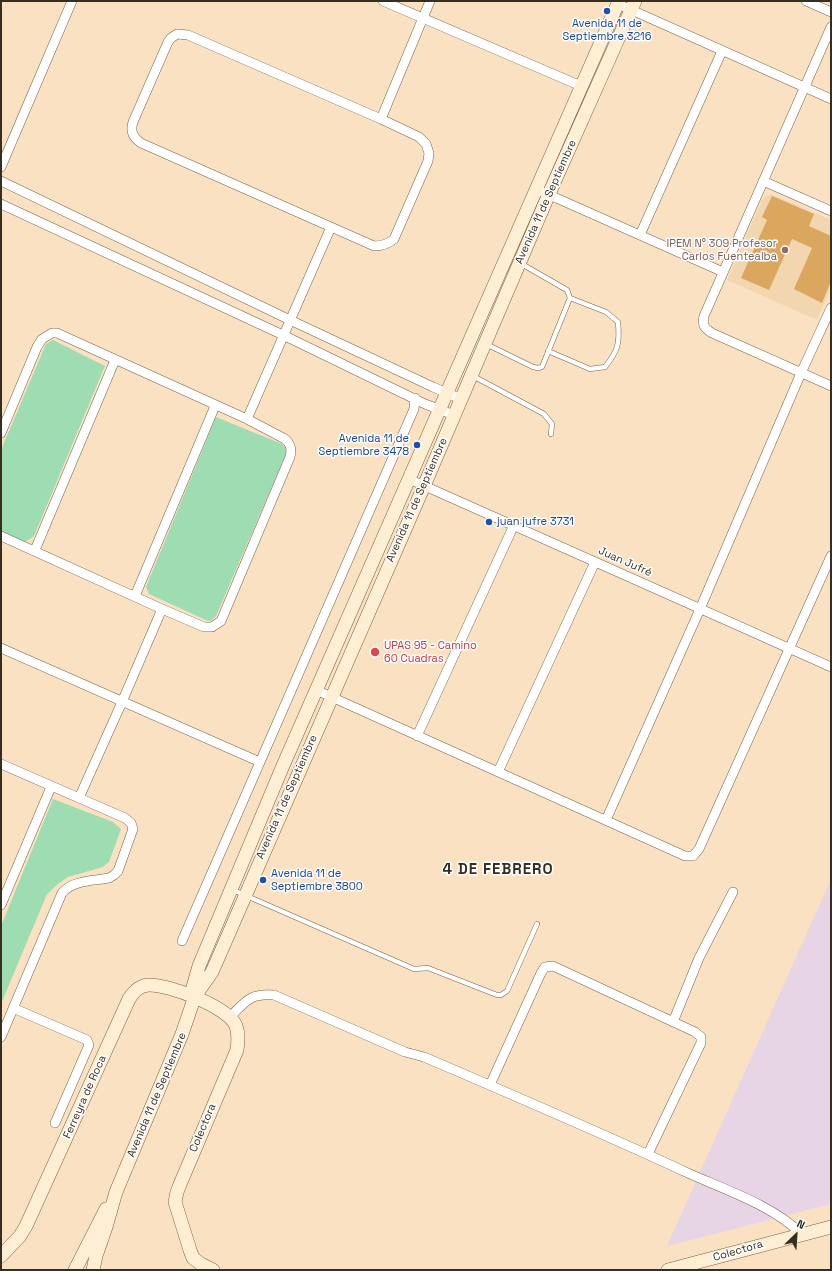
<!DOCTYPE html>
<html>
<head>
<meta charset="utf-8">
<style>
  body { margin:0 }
  #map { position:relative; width:832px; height:1271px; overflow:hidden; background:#fae1c2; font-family:"Space Grotesk",sans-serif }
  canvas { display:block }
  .frame { position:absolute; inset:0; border:2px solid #372e22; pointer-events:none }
  .north { position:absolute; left:776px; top:1215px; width:40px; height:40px; -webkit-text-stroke:3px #fff; paint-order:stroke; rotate:25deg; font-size:11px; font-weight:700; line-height:16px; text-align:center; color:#372e22 }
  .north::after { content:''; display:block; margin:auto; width:14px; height:18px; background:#372e22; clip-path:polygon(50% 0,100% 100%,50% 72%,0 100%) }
</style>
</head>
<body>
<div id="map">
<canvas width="832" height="1271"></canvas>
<div class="frame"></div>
<div class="north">N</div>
</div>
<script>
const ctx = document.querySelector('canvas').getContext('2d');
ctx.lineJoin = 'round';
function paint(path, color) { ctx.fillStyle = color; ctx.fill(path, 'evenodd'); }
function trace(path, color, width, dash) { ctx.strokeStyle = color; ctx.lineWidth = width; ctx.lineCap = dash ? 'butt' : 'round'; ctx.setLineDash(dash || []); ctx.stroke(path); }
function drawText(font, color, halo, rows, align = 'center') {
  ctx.font = font + ' "Space Grotesk",sans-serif'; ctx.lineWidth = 3; ctx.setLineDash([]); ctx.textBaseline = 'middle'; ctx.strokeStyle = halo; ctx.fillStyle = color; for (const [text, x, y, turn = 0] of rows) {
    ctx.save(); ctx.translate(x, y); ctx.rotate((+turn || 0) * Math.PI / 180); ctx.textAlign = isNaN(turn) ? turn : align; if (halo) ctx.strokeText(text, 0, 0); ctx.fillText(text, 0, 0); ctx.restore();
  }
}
paint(new Path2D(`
  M831,879V1204L667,1246Z`), '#e7d5e6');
paint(new Path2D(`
  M771,194L831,220V287L817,320L727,280L763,198Z`), '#f2d6b0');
paint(new Path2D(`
  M53,340L105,366L34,536L25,542L1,531V450L46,344Z
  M216,417L282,444L286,449V454L216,616L212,620L208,621L149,594L146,587Z
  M53,799L113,822L121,829L109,862L103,867L68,877L59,883L47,894L1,1004V926Z`), '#9edcb2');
paint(new Path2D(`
  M772,196L814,214L809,226L831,236V281L822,303L794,289L812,248L792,239L769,290L741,278L767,220L762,217Z`), '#dba65e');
const lane = new Path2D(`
  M486,344L533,367L538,368L542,367L570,298L567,290L520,263
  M548,351L590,369L605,367C618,351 620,343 618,322L606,312L570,298
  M473,376L544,414L552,424L551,434
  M233,890L414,969L428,968L497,995H501L507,991L537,924`);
const street = new Path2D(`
  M383,1L581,86
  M806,1L831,12
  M618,4L831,99
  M831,27L704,316C702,325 704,328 712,333L831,386
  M177,34L188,35L381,119L419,137L426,144L429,153L428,161L394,239C388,244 383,246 374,246L141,143C133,137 130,132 133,122L168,42L171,38Z
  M381,119L430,1
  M1,167L72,1
  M1,181L290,320L433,387L461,399
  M763,181L831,211
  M536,189L723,272
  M1,204L283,335L425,404L454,415
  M640,235L722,51
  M247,419L331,227
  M1,433L37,347L42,339L52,333H57L247,419L285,439C291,444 292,449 290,457L221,621L212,627H204L162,609L1,536
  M409,479L831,667
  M35,550L115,360
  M135,596L215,406
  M1,648L260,762
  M316,690L685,856H693L699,849L831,556
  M417,736L514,525
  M1,764L125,818L131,823L133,829L118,871L114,875L109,878C93,881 73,880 62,893L1,1037
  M498,772L595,562
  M79,798L122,702L162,609
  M606,820L700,609L801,373L831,308
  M1,905L51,787
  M182,941L414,409L415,398
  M13,1008L87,1040L89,1045L55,1123
  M230,1017C246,1001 250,993 274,995L405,1052L424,1057C513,1095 602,1133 690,1174C724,1189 776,1207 801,1234
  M673,1022L699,958L733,892
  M490,1085L541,973L545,967L553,966L695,1032L701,1037V1043L648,1154`);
const secondary = new Path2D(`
  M195,996L193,987L199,966L282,768L619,1
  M1,1256L20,1236L26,1226L129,999C134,991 139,986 148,985C168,984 229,1007 236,1026C239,1034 238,1042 237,1050L181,1182L177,1192L175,1202L190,1250L193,1258L201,1264L213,1270
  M75,1270L106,1209
  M93,1270L96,1256L106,1227L116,1192L182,1034L195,996L212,972L424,486L549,194L635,1
  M668,1270L831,1227`);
trace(lane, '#776246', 5.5);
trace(street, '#776246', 10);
trace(secondary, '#776246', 14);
trace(lane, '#fff', 4.5);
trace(street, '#fff', 9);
trace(secondary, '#feefd4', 13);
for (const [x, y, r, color] of [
  [607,11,4,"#1a4fb4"],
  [785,250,4,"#8d6e63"],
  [417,445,4,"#1a4fb4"],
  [489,522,4,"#1a4fb4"],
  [375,652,5,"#e0444e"],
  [263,880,4,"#1a4fb4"]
]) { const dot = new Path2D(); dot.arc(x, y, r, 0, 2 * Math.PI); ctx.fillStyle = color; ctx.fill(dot); trace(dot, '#fff', 1.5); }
drawText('11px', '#164399', '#fff', [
  ["Avenida 11 de",607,24,"center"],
  ["Septiembre 3216",607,37,"center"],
  ["Avenida 11 de",409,439,"right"],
  ["Septiembre 3478",409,452,"right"],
  ["juan jufre 3731",497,522],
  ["Avenida 11 de",271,874],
  ["Septiembre 3800",271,887]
], 'left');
drawText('11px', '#372e22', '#fff', [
  ["Avenida 11 de Septiembre",546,202,-66],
  ["Avenida 11 de Septiembre",417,500,-66],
  ["Juan Jufré",625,562,24],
  ["Avenida 11 de Septiembre",287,797,-66],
  ["Avenida 11 de Septiembre",157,1095,-67],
  ["Ferreyra de Roca",85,1097,-66],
  ["Colectora",203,1128,-67],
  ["Colectora",738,1251,-16]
]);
drawText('11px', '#785e54', '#fff', [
  ["IPEM N° 309 Profesor",777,244],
  ["Carlos Fuentealba",777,257]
], 'right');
drawText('11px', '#be3a42', '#fff', [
  ["UPAS 95 - Camino",384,646],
  ["60 Cuadras",384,659]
], 'left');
ctx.letterSpacing = '1px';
drawText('bold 15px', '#372e22', '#fff', [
  ["4 DE FEBRERO",498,870]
]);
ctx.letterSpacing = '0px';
</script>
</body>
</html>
